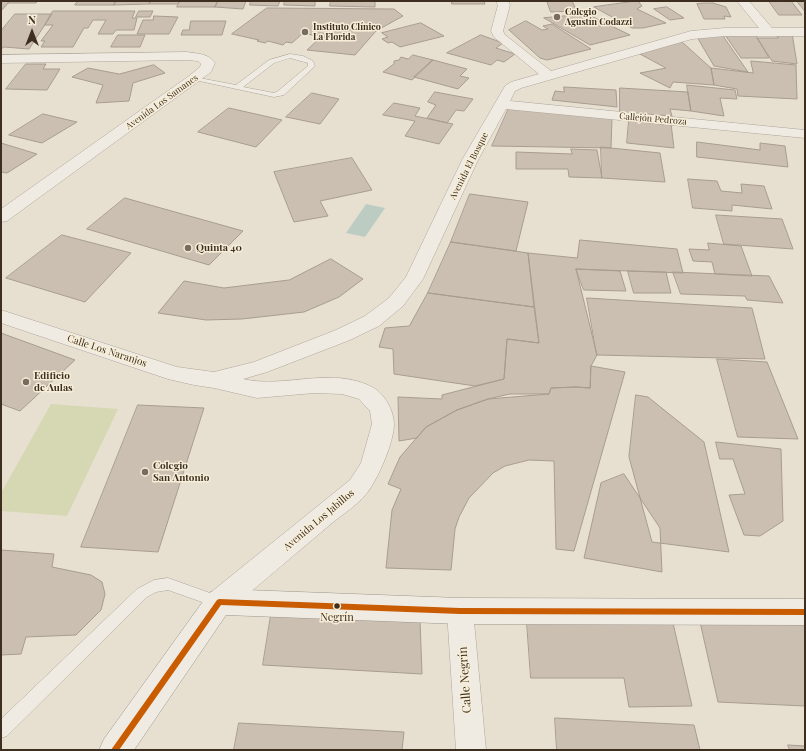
<!DOCTYPE html>
<html>
<head>
<meta charset="utf-8">
<style>
  body { margin:0 }
  #map { position:relative; width:806px; height:751px; overflow:hidden; background:#e7e0d1; font-family:"Playfair Display",serif }
  canvas { display:block }
  .frame { position:absolute; inset:0; border:2px solid #3d2e20; pointer-events:none }
  .north { position:absolute; left:12px; top:12px; width:40px; height:40px; -webkit-text-stroke:3px #f7eed8; paint-order:stroke; rotate:0deg; font-size:11px; font-weight:700; line-height:16px; text-align:center; color:#3d2e20 }
  .north::after { content:''; display:block; margin:auto; width:14px; height:18px; background:#3d2e20; clip-path:polygon(50% 0,100% 100%,50% 72%,0 100%) }
</style>
</head>
<body>
<div id="map">
<canvas width="806" height="751"></canvas>
<div class="frame"></div>
<div class="north">N</div>
</div>
<script>
const ctx = document.querySelector('canvas').getContext('2d');
ctx.lineJoin = 'round';
function paint(path, color) { ctx.fillStyle = color; ctx.fill(path, 'evenodd'); }
function trace(path, color, width, dash) { ctx.strokeStyle = color; ctx.lineWidth = width; ctx.lineCap = dash ? 'butt' : 'round'; ctx.setLineDash(dash || []); ctx.stroke(path); }
function drawText(font, color, halo, rows, align = 'center') {
  ctx.font = font + ' "Playfair Display",serif'; ctx.lineWidth = 3; ctx.setLineDash([]); ctx.textBaseline = 'middle'; ctx.strokeStyle = halo; ctx.fillStyle = color; for (const [text, x, y, turn = 0] of rows) {
    ctx.save(); ctx.translate(x, y); ctx.rotate((+turn || 0) * Math.PI / 180); ctx.textAlign = isNaN(turn) ? turn : align; if (halo) ctx.strokeText(text, 0, 0); ctx.fillText(text, 0, 0); ctx.restore();
  }
}
paint(new Path2D(`
  M51,404L118,409L67,516L1,511V493Z`), '#d6d7b3');
paint(new Path2D(`
  M366,204L385,208L365,237L346,233Z`), '#bcccc2');
const building = new Path2D(`
  M1,1H10L1,11Z
  M10,1H38L36,3H8Z
  M78,1H116L114,5H75Z
  M116,1H151L149,4L114,5Z
  M151,1H180L178,4H149Z
  M180,1H218L215,7H177Z
  M218,1H246L243,9L215,7Z
  M251,1H280L278,6L250,5Z
  M285,1H315V6L284,5Z
  M331,1H375V7L330,6Z
  M452,1H484L485,4H452Z
  M547,1H572L577,11L551,12Z
  M638,1L642,6L637,9L666,23L643,28H632L594,7Z
  M769,1H791L802,15H779Z
  M797,1H805V11Z
  M705,3H713L726,7L731,17L724,16L725,19H704L697,4Z
  M667,7L684,18L670,20L654,9Z
  M267,8L394,9L403,16L376,31L355,55L307,50L321,37L303,33L292,43L286,42L283,45L268,41L265,43L257,41L259,40L232,34Z
  M53,11H135L132,18H137L134,30H116L113,34H98L106,20H93L88,28H84L73,47H41L45,41H41L53,25H45Z
  M139,11H153L150,17H136Z
  M15,14H52L29,49L4,47L1,49V31Z
  M587,14L630,35L590,45L544,18Z
  M154,16L178,17L169,34H137L143,20H153Z
  M191,21H226L222,35H181L183,30H189Z
  M526,21L542,30L548,29L543,26L552,24L591,49L547,60L540,58L509,30Z
  M421,23L444,36L400,47L392,42L388,43L382,39L388,37L382,33Z
  M775,33H792L797,64L772,61L757,38H778Z
  M755,34L769,58H741L725,35Z
  M118,35H145L140,47H111Z
  M481,35L503,43L496,48L515,54L504,62L497,60L491,65L447,53Z
  M723,36L748,72L714,66L697,37Z
  M682,42L711,68L714,85L673,82L670,88L640,73L666,68L640,54Z
  M413,55L433,60L412,80L383,72L394,64V61L399,60L401,57L408,59Z
  M433,60L467,69L460,76L469,78L458,89L414,77Z
  M751,61L796,65L797,99L738,96L737,89L714,85L711,68L753,73Z
  M26,64H46L43,69H60L47,90L6,89Z
  M154,65L165,73L133,83L129,101L96,103L103,85L72,77L88,68L119,74Z
  M687,85L735,90L737,99L720,98L724,116L691,111Z
  M564,87L616,90L617,107L552,100L555,91L564,92Z
  M620,88L688,92L691,111L670,109L672,116L620,112Z
  M435,92L473,99L464,111L456,110L447,123L427,118L436,105L428,102Z
  M312,93L339,99L320,124L286,117Z
  M394,103L420,108L415,116L453,124L439,144L405,136L415,121L383,115Z
  M229,108L282,120L256,147L198,132Z
  M509,108L612,117L611,148L492,146Z
  M43,114L77,122L42,143L9,135Z
  M629,121L671,124L674,148L627,143Z
  M697,142L760,150V143L785,146L788,167L697,157Z
  M1,143L37,154L7,173L1,172Z
  M601,147L660,153L665,182L602,178Z
  M571,149L597,150L602,178L569,177L568,169H516V152L572,154Z
  M352,158L372,190L320,201L328,216L294,222L274,172Z
  M688,179L717,181L721,191L742,193L741,184L764,186L772,209L732,205V211L693,208Z
  M470,194L528,202L516,251L451,242Z
  M125,198L243,231L209,265L87,229Z
  M716,215L782,219L793,249L724,244Z
  M62,235L131,253L85,302L6,278Z
  M580,240L677,249L683,273L576,269L597,355L591,366L590,388L576,387L551,388L549,394L488,399L457,410L426,427L417,438L399,441L398,397L442,399V395L504,379L507,339L539,343L528,253L577,258Z
  M451,242L528,253L534,307L428,293Z
  M708,243L741,246L752,276L715,274L712,262L693,261L689,249L709,250Z
  M331,259L363,279L339,297L304,312L242,319L206,320L158,313L184,281L224,288L289,280Z
  M576,269L620,271L626,291L584,290Z
  M628,271L666,272L671,293H634Z
  M673,272L769,276L783,303L747,300L745,296L681,294Z
  M428,293L534,307L539,343L507,339L504,379L475,386L394,374L393,349L379,347L385,328L409,326Z
  M587,298L752,308L765,359L597,355Z
  M1,333L75,360L20,411L1,404Z
  M717,359L767,362L798,439L738,437Z
  M591,366L625,372L574,551L556,549L554,461L529,460L505,466L493,473L469,498L459,517L455,529L451,570L386,568L392,510L401,489L388,484L400,457L426,427L457,410L488,399L510,394H549L551,388L576,387L590,388Z
  M636,395L648,397L704,442L729,552L652,542L629,457Z
  M138,405L204,408L158,552L81,547Z
  M716,442L781,449L783,521L760,536L744,535L729,495L745,494L733,459H720Z
  M624,474L660,528L662,572L584,558L601,483Z
  M1,550L54,554L52,567L91,575L102,582L105,594L101,610L76,635L26,637L21,654L1,655Z
  M271,615L420,620L422,674L263,665Z
  M805,621V706L718,702L700,622Z
  M527,623H673L692,706L629,707L624,678H531Z
  M555,718L694,725L700,750H557Z
  M239,723L404,732L402,750H234Z
  M788,745L805,746V750H790Z`);
paint(building, '#cbbfb2');
trace(building, '#a89c90', 1);
const lane = new Path2D(`
  M290,54L303,56L313,61L315,66L284,95L274,97L190,79L194,77L236,85L269,60ZM290,58L308,63V66L278,91L274,93L243,87L274,63Z
  M168,578L224,598L226,602L224,606L219,608L168,590L156,592L147,597L7,736L1,738V719L137,589L154,580Z`);
const street = new Path2D(`
  M496,1H508L510,5L503,31L505,35L551,71L691,31L725,28H759L737,1H749L772,28H805V36H725L692,39L521,88L515,91L510,101L805,130V138L506,109L478,160L423,279L403,306L379,326L350,340L267,372L243,379C286,389 332,365 374,388C385,395 394,411 394,424C394,442 378,479 367,493C356,507 338,517 325,529C293,556 261,583 228,611L219,614L210,611L206,602L210,593L350,480L361,463L372,424L370,411L359,399L342,394L314,393L257,398L214,388L194,385L168,379L1,323V310L177,367L214,372L254,362L336,330L365,316L389,298L406,277L462,160L505,86L511,82L539,74L494,37L491,31L498,5Z
  M187,52C198,54 208,53 215,63L211,72L7,221L1,222V209L189,76L200,67L201,64L198,61L187,60L1,63V55Z
  M460,599L470,602L473,611L486,750H456L447,611L450,602Z`);
const secondary = new Path2D(`
  M219,589L460,598L805,599V625L460,624L226,615L134,750H99L104,739L209,593Z`);
trace(lane, '#ada599', 1);
trace(street, '#ada599', 1);
trace(secondary, '#9c958a', 1);
paint(lane, '#efebe3');
paint(street, '#efebe3');
paint(secondary, '#efebe3');
paint(new Path2D(`
  M219,599L460,608L805,609V615L460,614L221,605L119,750H111L217,600Z`), '#c95b00');
for (const [x, y, r, color] of [
  [557,17,4,"#786c5e"],
  [305,32,4,"#786c5e"],
  [188,248,4,"#786c5e"],
  [26,382,4,"#786c5e"],
  [145,472,4,"#786c5e"],
  [337,606,3.5,"#3d2e20"]
]) { const dot = new Path2D(); dot.arc(x, y, r, 0, 2 * Math.PI); ctx.fillStyle = color; ctx.fill(dot); trace(dot, '#f7eed8', 1.5); }
drawText('bold 9px', '#3d2e20', '#f7eed8', [
  ["Colegio",565,12],
  ["Agustín Codazzi",565,22],
  ["Instituto Clínico",313,27],
  ["La Florida",313,37]
], 'left');
drawText('9px', '#3d2e20', '#f7eed8', [
  ["Avenida Los Samanes",162,102,-36],
  ["Callejón Pedroza",653,119,5],
  ["Avenida El Bosque",469,166,-63]
]);
drawText('bold 10px', '#3d2e20', '#f7eed8', [
  ["Quinta 40",196,248],
  ["Edificio",34,376],
  ["de Aulas",34,388],
  ["Colegio",153,466],
  ["San Antonio",153,478]
], 'left');
drawText('10px', '#3d2e20', '#f7eed8', [
  ["Calle Los Naranjos",107,351,18],
  ["Avenida Los Jabillos",319,520,-40]
]);
drawText('11px', '#3d2e20', '#f7eed8', [
  ["Negrín",337,618]
]);
drawText('12px', '#3d2e20', '#f7eed8', [
  ["Calle Negrín",465,680,-94]
]);
</script>
</body>
</html>
